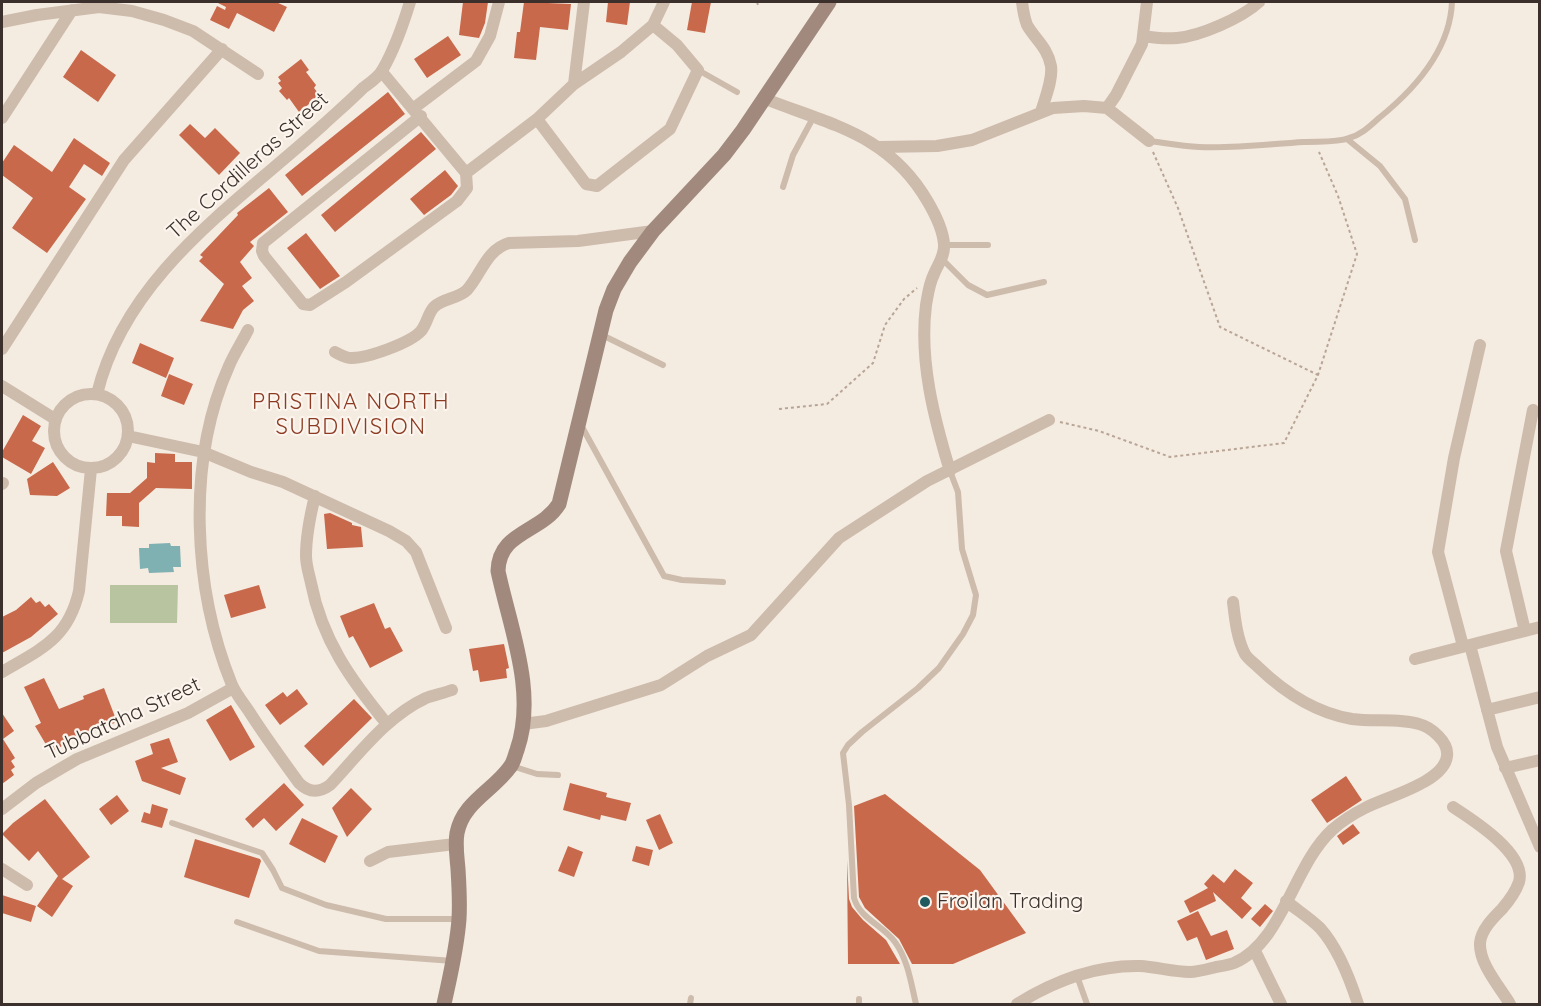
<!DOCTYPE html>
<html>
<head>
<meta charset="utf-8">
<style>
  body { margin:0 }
  #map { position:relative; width:1541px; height:1006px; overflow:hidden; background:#f4ebe1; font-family:Quicksand,sans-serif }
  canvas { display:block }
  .frame { position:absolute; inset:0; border:3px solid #3b302b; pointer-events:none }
</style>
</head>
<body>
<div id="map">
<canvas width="1541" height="1006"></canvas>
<div class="frame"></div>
</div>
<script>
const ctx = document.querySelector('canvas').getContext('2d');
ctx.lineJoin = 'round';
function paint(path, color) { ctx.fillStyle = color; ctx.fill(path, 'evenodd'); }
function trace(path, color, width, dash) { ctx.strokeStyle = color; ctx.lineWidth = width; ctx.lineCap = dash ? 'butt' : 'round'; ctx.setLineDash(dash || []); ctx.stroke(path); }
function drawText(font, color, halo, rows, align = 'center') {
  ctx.font = font + ' Quicksand,sans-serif'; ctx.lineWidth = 4.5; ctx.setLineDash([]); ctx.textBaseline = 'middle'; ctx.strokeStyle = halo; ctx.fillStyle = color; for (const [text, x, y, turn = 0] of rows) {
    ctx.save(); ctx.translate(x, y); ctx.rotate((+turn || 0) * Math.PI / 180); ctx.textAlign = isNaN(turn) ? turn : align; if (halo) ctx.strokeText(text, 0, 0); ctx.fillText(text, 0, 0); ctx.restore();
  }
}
paint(new Path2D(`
  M110,585H178L177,623H110Z`), '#b8c4a0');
paint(new Path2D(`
  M170,543L171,546H180L181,567H173L174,572L149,573L148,568L140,569L139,548H149V544Z`), '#7fb0b2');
paint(new Path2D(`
  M216,2H276L287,7L274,32L237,13L229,29L210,20L217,6L225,10L226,7Z
  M463,2H488L485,23L479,38L459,35Z
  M524,2L571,4L568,30L540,27L536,60L514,58L517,32H520Z
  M608,2H630L627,25L606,22Z
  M692,2H711L705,33L687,30Z
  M448,36L461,55L427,78L414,59Z
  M81,50L116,75L98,102L63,77Z
  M301,59L309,70L306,72L316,85L314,88L318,93L316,94L318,97L299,112L289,98L287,100L279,91L282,88L278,83L281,81L278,77Z
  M388,92L405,114L302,196L285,175Z
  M190,124L205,138L215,128L240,153L219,175L179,135Z
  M421,132L436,149L335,232L321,215Z
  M74,138L110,163L102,176L84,164L69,187L86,199L47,253L12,228L33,198L2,175V163L14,145L52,172Z
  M445,170L458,186L451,195L424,215L410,199Z
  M269,188L288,212L250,242L254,246L240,262L252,278L242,286L254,301L243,310L233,329L200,321L224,284L199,261L203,257L200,255L238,215L237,213Z
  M306,233L340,276L320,289L287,248Z
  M140,343L174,358L166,378L132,363Z
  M169,374L193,384L184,405L161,396Z
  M23,415L41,426L32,441L45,448L31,474L2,457V452Z
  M155,453L175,454V462H192V489L156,488L139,503V527L122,526V516H106L107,493H130L147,478V462L155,463Z
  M53,462L70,488L57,496L30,495L27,479Z
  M330,513L352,523V525L361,527L363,547L327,549L324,514Z
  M259,585L266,608L231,618L224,595Z
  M31,597L36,603L40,601L45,607L49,604L58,614L31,637L2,653V617L16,610Z
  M374,603L385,629L390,627L403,651L370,668L353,636L349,638L340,616Z
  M504,644L509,668L506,669L507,678L480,682L478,670L473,671L469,649Z
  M44,678L59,709L84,699L83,696L104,688L117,722L73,739L51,753L35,726L41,723L24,687Z
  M297,689L308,704L280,725L265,705L283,692L287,697Z
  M354,699L372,718L323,766L304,746Z
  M231,705L255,747L230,761L206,720Z
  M2,713L14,731L3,739L15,758L11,761L15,767L11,770L14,775L2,784Z
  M169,738L178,762L161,768L186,778L180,795L142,781L135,761L153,754L150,744Z
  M1346,776L1362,800L1327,823L1311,800Z
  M284,783L304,805L276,831L264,818L253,828L245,819Z
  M570,783L607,793L606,797L631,803L626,821L601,815L600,820L563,810Z
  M351,788L372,809L347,837L332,808Z
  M885,794L980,870L1026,933L953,964H912L899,939L865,908L859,897L854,806Z
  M117,795L129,811L111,825L99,809Z
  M45,799L90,857L62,879L73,886L52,917L37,906L58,876L38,851L29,861L2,834L13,823Z
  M152,804L168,809L162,828L141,822L144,812L150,814Z
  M660,814L673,843L659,850L646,820Z
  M302,818L338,836L325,863L289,844Z
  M1353,824L1360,833L1343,845L1337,836Z
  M195,839L260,859L261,861L249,898L184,877Z
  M568,846L583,852L574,877L558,871Z
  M636,846L653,850L649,866L632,861Z
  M847,860L849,899L852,907L863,920L886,940L900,964H848Z
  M1235,869L1253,883L1241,898L1252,908L1242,919L1213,892L1216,901L1190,913L1184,901L1208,888L1204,884L1213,874L1224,883Z
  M2,895L36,906L31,922L2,913Z
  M1265,904L1273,911L1260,927L1251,919Z
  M1198,911L1211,936L1227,930L1234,949L1206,960L1197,937L1187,941L1177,921Z`), '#c8694b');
trace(new Path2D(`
  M757,2L758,5
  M1153,152L1178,208L1220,327L1318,375
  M779,409L827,404L873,363L885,325L904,299L917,288
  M1060,422L1099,431L1170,457L1284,443L1318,375L1357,254L1338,196L1319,152`), '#b9a596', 2, [3, 3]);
trace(new Path2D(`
  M698,70L737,92
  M1347,139L1380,166L1405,199L1415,240
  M1149,141C1165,143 1182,146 1199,147C1233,149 1269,144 1304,142C1318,141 1336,143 1349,138C1361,135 1370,126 1379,118C1415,89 1450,50 1452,2
  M783,187L793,155L813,118
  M944,245H988
  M942,259L968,285L987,295L1044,282
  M600,334L663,365
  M581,425L664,576L682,580L723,582
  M512,766L537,774L558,775
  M172,823L262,853L273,870L282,888L326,905L386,919H459
  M237,922L319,951L453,961
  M1077,976L1087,1004
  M690,1004L691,998
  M859,1004V999
  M916,1004C911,983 908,960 895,942C883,925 860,919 854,898L849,805L843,753L848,745L862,732L918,688L939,668L963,634L973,615L976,595L962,549L958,492L950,471`), '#cdbbac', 6);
trace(new Path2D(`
  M1022,2C1023,10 1024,17 1027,25C1035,39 1048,48 1051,66C1053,80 1045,98 1041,112
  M2,22L37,15L99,7L132,11L164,20L193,31L258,74
  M1143,36C1155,38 1166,39 1177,38C1200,36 1242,18 1259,2
  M382,72L466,173L467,188L457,201L346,282L310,305L303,304L264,256L262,251L263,243L421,116
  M574,84L584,2
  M763,98C831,125 889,134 928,202C935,214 943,231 944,244C945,256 938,264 934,274C929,284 928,294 926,305C919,361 934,418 950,471
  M414,108L476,61L490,36L499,2
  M1107,108L1149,141
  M2,118L72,10
  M537,119L586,184L597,186L670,129L698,70L677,45L653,25
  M879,147L937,146L972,140L1053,108L1084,106L1107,108L1116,95L1142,44L1147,2
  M466,173L537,119L574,84L621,52L653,25L664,2
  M248,330C242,342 234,354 229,366C186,462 193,589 232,685C237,696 246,706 252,716C267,739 283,761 299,783C309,793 319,793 330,785C359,754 387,716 426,698C434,695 444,693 452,690
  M2,349L124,160L222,49
  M335,352C341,355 345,358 352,358C368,358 410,343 421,331C427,324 428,313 434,307C443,298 458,299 467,290C482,273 486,250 509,243L578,241L653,231
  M2,386L55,419
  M54 431a37 37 0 1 1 74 0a37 37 0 1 1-74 0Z
  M97,394C126,274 237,203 323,125C336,113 350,101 363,88C370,83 379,77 383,69C395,48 403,25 410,2
  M128,436L203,452L251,472L283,482L389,531L406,541L416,552L446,628
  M2,484L3,483
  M315,496C310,516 306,536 306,556C306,565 309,574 311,583C322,640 351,680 387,724
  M1525,631L1506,551L1533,410
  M1470,645L1497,747L1540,847
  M1463,646L1438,552L1454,458L1480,345
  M1415,659L1540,627
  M2,672C41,649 68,639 79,591L91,469
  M1487,710L1540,697
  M523,724L546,721L661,685L707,656L751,635L839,538L927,481L1049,420
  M1505,768L1540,760
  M1453,807C1473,820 1527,854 1519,882C1516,891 1508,902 1502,909C1493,918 1481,930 1480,943C1479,964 1500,987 1510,1004
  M2,809L36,783L77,759L188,713L233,688
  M370,861L388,852L455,844
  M2,869L27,885
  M1286,901C1297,910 1310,918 1320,928C1338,948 1350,979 1358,1004
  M1255,951L1281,1004
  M1017,1004C1054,981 1096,965 1140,966C1157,967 1173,972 1190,972C1198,972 1208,969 1216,967C1222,966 1229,965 1234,963C1283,942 1293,866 1332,830C1342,821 1353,814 1365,808C1385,797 1444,783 1447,756C1449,742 1431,727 1419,724C1398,718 1374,722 1352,719C1316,713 1284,692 1258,667C1254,663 1248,659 1245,654C1237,639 1235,619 1233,602`), '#cdbbac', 12);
trace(new Path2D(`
  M444,1004C450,976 457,948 459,919C460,903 459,885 458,869C457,857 455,845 457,833C463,802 493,791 510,767C514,762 515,755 517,750C537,692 510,628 498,571C499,531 541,533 559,504L606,310L614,289L630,262L653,231L724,155L743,130L829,2`), '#a18a7d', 15);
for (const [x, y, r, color] of [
  [925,902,6,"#1f5a5e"]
]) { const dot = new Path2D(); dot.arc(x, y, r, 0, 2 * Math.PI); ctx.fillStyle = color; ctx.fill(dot); trace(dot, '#fbf5ee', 2); }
drawText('21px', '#3b302b', '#fbf5ee', [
  ["The Cordilleras Street",248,166,-42],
  ["Tubbataha Street",123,719,-25]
]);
drawText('21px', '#3b302b', '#fbf5ee', [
  ["Froilan Trading",937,902]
], 'left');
ctx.letterSpacing = '1.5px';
drawText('22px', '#8c3b22', '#fbf5ee', [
  ["PRISTINA NORTH",351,402],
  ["SUBDIVISION",351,427]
]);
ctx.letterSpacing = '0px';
</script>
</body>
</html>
